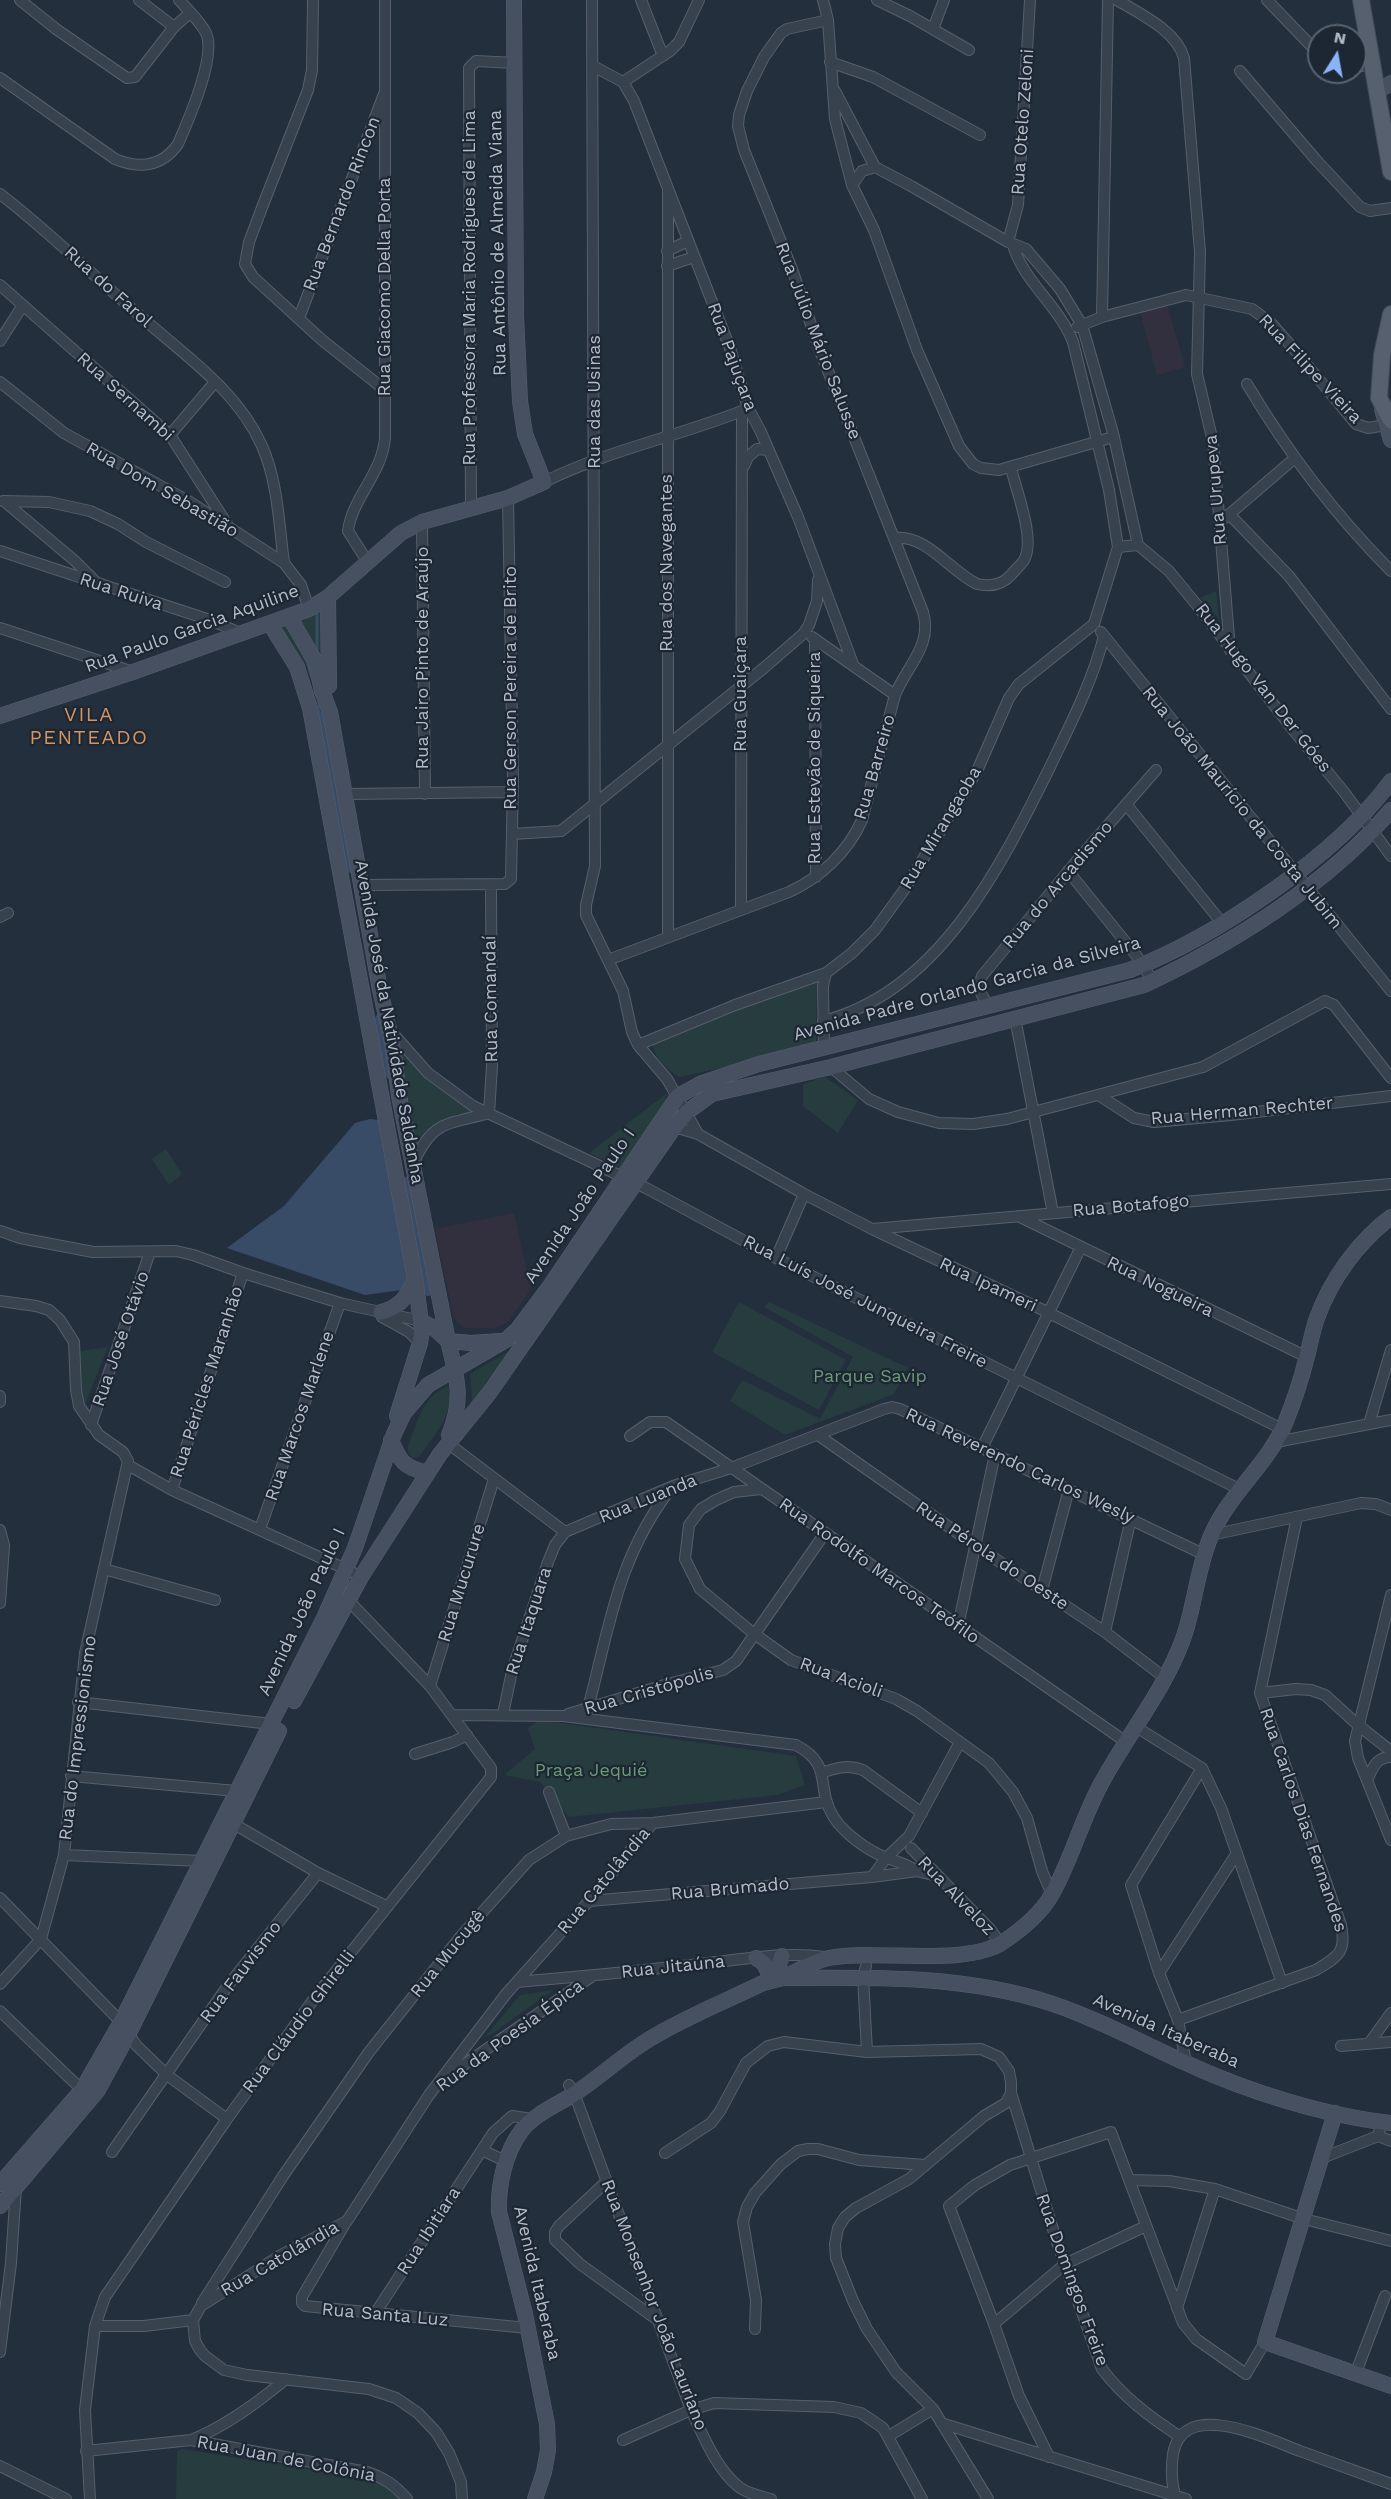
<!DOCTYPE html>
<html>
<head>
<meta charset="utf-8">
<style>
  body { margin:0 }
  #map { position:relative; width:1391px; height:2499px; overflow:hidden; background:#242f3e; font-family:"Work Sans",sans-serif }
  canvas { display:block }
  .north { position:absolute; left:1307px; top:24px; width:60px; height:60px; box-sizing:border-box; background:#1d2633; border:2px solid #59626f; border-radius:50%; rotate:11deg; font-size:16px; font-weight:700; line-height:24px; text-align:center; color:#b4bcc9 }
  .north::after { content:''; display:block; margin:auto; width:21px; height:27px; background:#8ab4f8; clip-path:polygon(50% 0,100% 100%,50% 72%,0 100%) }
</style>
</head>
<body>
<div id="map">
<canvas width="1391" height="2499"></canvas>
<div class="north">N</div>
</div>
<script>
const ctx = document.querySelector('canvas').getContext('2d');
ctx.lineJoin = 'round';
function paint(path, color) { ctx.fillStyle = color; ctx.fill(path, 'evenodd'); }
function trace(path, color, width, dash) { ctx.strokeStyle = color; ctx.lineWidth = width; ctx.lineCap = dash ? 'butt' : 'round'; ctx.setLineDash(dash || []); ctx.stroke(path); }
function drawText(font, color, halo, rows, align = 'center') {
  ctx.font = font + ' "Work Sans",sans-serif'; ctx.lineWidth = 4.5; ctx.setLineDash([]); ctx.textBaseline = 'middle'; ctx.strokeStyle = halo; ctx.fillStyle = color; for (const [text, x, y, turn = 0] of rows) {
    ctx.save(); ctx.translate(x, y); ctx.rotate((+turn || 0) * Math.PI / 180); ctx.textAlign = isNaN(turn) ? turn : align; if (halo) ctx.strokeText(text, 0, 0); ctx.fillText(text, 0, 0); ctx.restore();
  }
}
paint(new Path2D(`
  M1166,301L1185,367L1157,375L1139,308Z
  M514,1213L531,1289L507,1323L495,1328H464L454,1319L435,1229Z`), '#32303f');
paint(new Path2D(`
  M1216,591L1219,618V619L1200,598Z
  M320,606L324,662L314,659L308,665H305L277,624Z
  M817,980L816,1042L727,1067L679,1077C668,1070 650,1054 653,1040Z
  M399,1046C421,1074 443,1093 474,1112C441,1115 431,1123 414,1152Z
  M825,1077L858,1100L838,1133L803,1106V1084Z
  M667,1093C662,1120 636,1146 620,1168L589,1153Z
  M166,1149L182,1174L169,1185L152,1159Z
  M739,1302L846,1360L819,1410L712,1352Z
  M769,1302L908,1368L894,1394L785,1435L730,1401L742,1380L820,1419L853,1357L764,1307Z
  M108,1347L86,1402H82L80,1351Z
  M509,1351L513,1355L470,1416L472,1398L470,1374Z
  M448,1386C457,1411 433,1437 419,1457L412,1458L408,1452V1446C417,1422 423,1396 448,1386Z
  M539,1720L796,1756L805,1785L777,1795L569,1817L540,1782L504,1775L535,1749L528,1728Z
  M553,1990L492,2034L485,2037L520,1995Z
  M182,2449L339,2474L391,2487L399,2499H176L177,2451Z`), '#263c3f');
paint(new Path2D(`
  M370,1119L378,1120L382,1128L409,1289L365,1295L227,1248L284,1206L355,1123Z`), '#394c67');
trace(new Path2D(`
  M317,651V611
  M308,665L312,678
  M319,716V701`), '#394c67', 3);
trace(new Path2D(`
  M319,716L351,868
  M380,1019L390,1074
  M409,1181L428,1291`), '#394c67', 10);
const street = new Path2D(`
  M20,0L56,29L127,78L135,77L174,27L190,13
  M139,0L174,27
  M313,0L312,70L308,90L263,205L249,242L245,264L253,277L322,340L385,390
  M592,0L595,866L586,905V915L623,991L632,1032L638,1045L667,1079L698,1134
  M641,0L663,56
  M823,0L828,20L835,119L852,185L874,230L917,350L959,446L973,464L981,468L999,470L1113,437
  M877,0L910,16L969,50
  M1117,0C1140,14 1176,30 1184,58L1200,252L1197,374L1213,442L1230,650
  M1267,0L1319,54
  M933,29L944,0
  M830,62L873,77L980,135
  M593,66L623,82L634,101L730,348L748,408L760,430L798,517L853,664
  M1355,67L1373,64
  M1240,71L1317,161L1360,207L1370,211L1391,208
  M0,78L115,159C139,169 162,167 178,144C188,121 217,56 206,33C200,21 188,10 179,0
  M623,82L670,51L679,42L699,0
  M835,91L875,167
  M875,167L911,186L1008,242L1026,249L1060,289L1082,325L1113,433L1138,545
  M852,185L862,171L875,167
  M668,190V937
  M0,194C46,229 87,270 131,308C177,350 236,387 262,446C278,482 279,525 284,563
  M1008,242L1018,205L1030,0
  M667,251L688,241
  M667,266L694,257
  M0,285L170,435L227,524
  M1102,317L1108,0
  M299,318L384,94
  M1077,327L1102,317L1186,295L1252,309L1271,323L1293,348L1356,424L1368,428L1386,425
  M0,341L23,305
  M0,382L64,433L190,502L284,563L301,585L309,609
  M1247,384C1287,451 1335,515 1391,571
  M170,435L215,382
  M744,466L748,457L757,449L769,450
  M544,482C608,450 680,436 747,409
  M3,501L49,502L90,511L118,524L146,542L225,582
  M5,502L75,561L97,583
  M471,507L469,68L476,61L515,63
  M1229,514L1289,576L1391,709
  M1225,518L1295,458
  M422,522L425,794
  M895,538C926,534 950,571 977,584C990,587 1002,585 1011,575C1015,570 1021,565 1024,560C1036,540 1016,490 1011,468
  M1118,547L1138,545L1169,571L1196,604L1294,731L1344,792L1391,856
  M0,551L213,621L242,634
  M367,561L348,531C352,498 382,474 385,438V0
  M0,628L133,672
  M1101,632L1391,991
  M812,637L895,695
  M815,639L816,877
  M347,794L512,792
  M1126,804L1222,923
  M512,834L561,831L765,667L803,634L809,625L817,601L818,580
  M1068,871L1136,955L1153,981
  M362,885L505,884L511,879L513,780L508,498
  M741,910L742,411
  M0,917L8,913
  M608,960L789,892C820,878 848,852 862,820L895,695C907,666 933,645 923,612L819,348L792,269L744,150L738,126L739,115L747,91L764,57L781,33L787,29L828,20
  M989,1006C981,995 977,989 982,976L1075,863L1156,770
  M1015,1018L1053,1213
  M823,1021C939,992 1001,866 1050,767C1070,725 1092,683 1104,636
  M389,1029L428,1073L473,1106L646,1188L776,1258L1241,1490
  M638,1045L735,1005L826,973
  M824,1048L823,986L826,973L852,953L875,930L904,890L977,771L1009,698L1019,684L1094,624L1118,547L1109,490L1073,342C1059,306 1023,281 1013,245
  M831,1067L869,1099L898,1112L939,1123L973,1124L1007,1119L1203,1067L1325,1001L1334,1005L1391,1078
  M1100,1096L1134,1118L1154,1122L1231,1115L1391,1096
  M489,1113L492,1066L491,884
  M670,1129H681L698,1134L804,1194L872,1229L1043,1310L1282,1429
  M413,1164C433,1119 447,1125 489,1113
  M1018,1216L1307,1357
  M872,1229L1391,1184
  M0,1231L20,1238L93,1252L176,1251L193,1255L243,1273L340,1303L421,1321
  M776,1258L804,1194
  M0,1301L36,1306L49,1310L60,1320L74,1342L76,1390L79,1406L99,1435L123,1452L128,1461L85,1653L64,1855L41,1939L0,1984
  M382,1317L409,1332L420,1343
  M0,1396V1402
  M1369,1424L1391,1350
  M91,1425L150,1252
  M818,1435L976,1546L1105,1632L1165,1678
  M630,1436L650,1422H666L1126,1742
  M1276,1442L1391,1420
  M449,1444L565,1532
  M982,1448L1080,1249
  M128,1465L172,1490L352,1572
  M761,1489L734,1492L716,1500L701,1509L689,1525L685,1559L700,1589L753,1633L791,1660L896,1699L917,1711L989,1763L1013,1792L1027,1818L1042,1871L1052,1895
  M172,1490L243,1273
  M260,1529L340,1303
  M0,1530L4,1545L0,1603
  M1211,1535L1361,1503L1376,1504L1391,1510
  M104,1569L215,1600
  M1042,1590L1069,1489
  M1391,1595L1355,1741L1358,1758L1391,1840
  M958,1626L995,1454
  M1105,1632L1131,1518
  M430,1686L494,1479
  M1260,1693L1296,1689L1311,1690L1325,1695L1358,1725L1391,1751
  M78,1702L271,1724
  M588,1708C610,1625 617,1559 671,1488
  M503,1714L512,1671L548,1562L555,1545L565,1532L673,1486L731,1468L884,1409L892,1407L900,1409L1205,1555
  M568,1714L668,1684L723,1670L736,1661L825,1533
  M452,1715L563,1716L796,1745C834,1765 815,1786 833,1816C843,1833 868,1851 887,1858C898,1862 907,1864 917,1871
  M1136,1727L1202,1768L1221,1808L1282,1983
  M415,1754L453,1742L467,1735
  M821,1773C836,1768 848,1764 863,1770L922,1813
  M71,1776L236,1791
  M1367,1780C1373,1768 1376,1757 1391,1757
  M549,1792L566,1836
  M234,1824L318,1873L386,1906
  M911,1848L990,1929L1001,1944
  M64,1855L201,1861
  M937,1876L917,1871L872,1877L886,1858L909,1836L960,1742
  M0,1898L121,2022L136,2045L167,2075L227,2119
  M589,1901L872,1877
  M866,1966L863,1977L867,2052
  M1159,1973L1237,1853
  M517,1982C578,1977 639,1971 700,1964C740,1960 783,1951 824,1957
  M0,2011L82,2090
  M1178,2020L1316,1970C1337,1957 1347,1953 1341,1925L1260,1693L1297,1517
  M1370,2042L1391,2013
  M1341,2046L1391,2042
  M1186,2063L1178,2020L1159,1973L1131,1885L1202,1768
  M446,2081L465,2064L591,1977
  M569,2085L577,2101L691,2410C703,2435 716,2469 739,2487C748,2494 760,2496 771,2499
  M1011,2093L1056,2239L1102,2369C1123,2397 1150,2417 1179,2436
  M1380,2129L1378,2136L1391,2141
  M482,2150L507,2162
  M112,2152L229,1984L318,1873
  M665,2153L711,2123L720,2111L746,2063L768,2046L784,2042L867,2052L981,2049L999,2057L1009,2071L1011,2082V2093L1006,2103L984,2116L909,2179L856,2208L845,2217L838,2228L835,2244L836,2258L853,2301L867,2329L896,2372L933,2409L988,2499
  M1322,2158L1378,2136
  M1131,2180L1169,2181L1215,2189L1304,2219L1391,2241
  M606,2182L559,2226L555,2232V2240L580,2264L656,2319
  M346,2222L302,2297V2303L305,2306L527,2328
  M202,2303L283,2176L369,2052L461,1936L529,1860L566,1836L611,1824L653,1823L826,1802
  M1177,2308L1215,2189
  M376,2312L493,2133L512,2116L532,2119
  M994,2324L1065,2264L1146,2226
  M95,2326H144L193,2320
  M755,2329L756,2300L743,2222L747,2207L755,2193L781,2164L798,2151L808,2149H818L859,2160L925,2165
  M0,2352L11,2263L16,2187
  M1355,2375L1385,2296
  M941,2423L1186,2499
  M889,2436L933,2409
  M191,2440C226,2426 257,2403 286,2379
  M623,2440L691,2410L714,2403L834,2407L861,2413L883,2428L922,2499
  M86,2451L191,2440L367,2472C384,2478 395,2485 407,2499
  M1049,2457L1019,2396L994,2324L949,2206L975,2185L1010,2165L1111,2132L1183,2323L1196,2339L1246,2374L1265,2342
  M0,2466L66,2499
  M1175,2495C1171,2481 1171,2469 1173,2454C1183,2397 1268,2439 1300,2451C1331,2462 1361,2473 1391,2484
  M90,2499L85,2410L95,2326L105,2297L227,2119L316,1996L491,1777V1768L430,1686L348,1600
  M462,2499L461,2482L449,2453L436,2432L418,2413L396,2398L369,2389L247,2375L224,2370L205,2356L200,2350L195,2341L193,2320L201,2306L281,2255L347,2221L429,2095L506,1994L589,1901L653,1823`);
const secondary = new Path2D(`
  M1378,91L1391,83
  M1382,409L1391,440
  M328,597L329,686
  M289,616L316,663L322,691L330,712L380,990L393,1047L399,1096L448,1341C457,1378 464,1399 449,1435
  M270,624L297,667L310,708L416,1284L422,1331L420,1343L397,1416
  M0,716L133,672L309,609L328,597L401,533L422,522L508,498L544,482L525,434L520,401L516,316L514,0
  M381,1312C400,1307 407,1297 415,1280
  M421,1321L434,1328L448,1341L471,1343L500,1341
  M391,1440C400,1462 404,1467 427,1473
  M294,1701L361,1577L440,1454L490,1392L673,1129L687,1112L712,1094L831,1067L1144,985C1232,944 1328,884 1391,810
  M782,1956L778,1967L783,1978
  M756,1958C766,1963 770,1971 768,1982
  M785,1977C799,1970 814,1961 829,1958C874,1949 967,1967 1003,1942C1021,1930 1041,1914 1052,1894C1072,1859 1082,1818 1102,1782C1128,1734 1164,1691 1183,1639C1195,1606 1197,1568 1211,1536C1229,1493 1269,1464 1286,1421C1294,1401 1301,1380 1306,1360C1310,1346 1312,1332 1317,1318C1331,1279 1358,1242 1391,1217
  M1335,2113L1265,2342L1391,2386
  M0,2184L82,2090L121,2022L324,1618L355,1548L394,1434L404,1413L428,1385L506,1340L517,1330L550,1286L678,1096L702,1083L759,1064L1130,970C1217,936 1336,856 1391,781
  M0,2206L98,2090L129,2033L279,1731
  M535,2499L544,2472L548,2450L547,2424L525,2314L499,2212C498,2185 505,2152 522,2130C536,2113 557,2105 574,2094C600,2077 622,2056 648,2040C683,2018 726,2001 763,1983L783,1978C874,1977 966,1975 1053,2004C1100,2020 1142,2043 1186,2063C1246,2091 1325,2116 1391,2123`);
const primary = new Path2D(`
  M1361,0L1391,172
  M1391,314L1382,355L1379,398L1391,420`);
trace(street, '#565f6c', 12);
trace(secondary, '#565f6c', 16);
trace(primary, '#414a57', 18);
trace(street, '#38414e', 10);
trace(secondary, '#465061', 15);
trace(primary, '#56606e', 16);
drawText('18px', '#b4bcc9', '#1d2633', [
  ["Rua Otelo Zeloni",1023,122,-86],
  ["Rua Bernardo Rincon",342,204,-69],
  ["Rua Antônio de Almeida Viana",498,243,-91],
  ["Rua do Farol",108,287,42],
  ["Rua Giacomo Della Porta",385,287,-90],
  ["Rua Professora Maria Rodrigues de Lima",470,288,-90],
  ["Rua Júlio Mário Salusse",818,341,69],
  ["Rua Pajuçara",732,357,70],
  ["Rua Filipe Vieira",1310,369,47],
  ["Rua Sernambi",125,397,42],
  ["Rua das Usinas",595,402,-90],
  ["Rua Dom Sebastião",162,490,30],
  ["Rua Urupeva",1216,490,-95],
  ["Rua dos Navegantes",667,563,-90],
  ["Rua Ruiva",121,592,18],
  ["Rua Paulo Garcia Aquiline",192,629,-20],
  ["Rua Jairo Pinto de Araújo",423,658,-90],
  ["Rua Gerson Pereira de Brito",511,688,-90],
  ["Rua Hugo Van Der Góes",1263,688,52],
  ["Rua Guaiçara",741,694,-90],
  ["Rua Estevão de Siqueira",815,758,-90],
  ["Rua Barreiro",875,767,-74],
  ["Rua João Maurício da Costa Jubim",1242,808,51],
  ["Rua Mirangaoba",941,828,-59],
  ["Rua do Arcadismo",1058,885,-50],
  ["Avenida Padre Orlando Garcia da Silveira",967,989,-15],
  ["Rua Comandaí",491,999,-91],
  ["Avenida José da Natividade Saldanha",389,1022,80],
  ["Rua Herman Rechter",1242,1111,-5],
  ["Avenida João Paulo I",580,1206,-56],
  ["Rua Botafogo",1131,1206,-5],
  ["Rua Ipameri",988,1285,25],
  ["Rua Nogueira",1160,1287,26],
  ["Rua Luís José Junqueira Freire",865,1302,27],
  ["Rua José Otávio",121,1339,-71],
  ["Rua Péricles Maranhão",207,1382,-72],
  ["Rua Marcos Marlene",300,1416,-71],
  ["Rua Reverendo Carlos Wesly",1020,1466,25],
  ["Rua Luanda",648,1499,-22],
  ["Rua Pérola do Oeste",992,1556,34],
  ["Rua Rodolfo Marcos Teófilo",879,1571,35],
  ["Rua Mucurure",462,1583,-73],
  ["Avenida João Paulo I",302,1612,-65],
  ["Rua Itaquara",529,1621,-72],
  ["Rua Acioli",841,1678,20],
  ["Rua Cristópolis",649,1691,-16],
  ["Rua do Impressionismo",78,1738,-83],
  ["Rua Carlos Dias Fernandes",1303,1820,71],
  ["Rua Catolândia",604,1881,-50],
  ["Rua Brumado",730,1889,-5],
  ["Rua Alveloz",956,1896,46],
  ["Rua Mucugê",448,1954,-51],
  ["Rua Jitaúna",673,1967,-6],
  ["Rua Fauvismo",241,1972,-53],
  ["Rua Cláudio Ghirelli",299,2022,-53],
  ["Avenida Itaberaba",1166,2031,24],
  ["Rua da Poesia Épica",510,2036,-36],
  ["Rua Ibitiara",429,2231,-57],
  ["Rua Catolândia",280,2259,-30],
  ["Rua Domingos Freire",1072,2280,70],
  ["Avenida Itaberaba",537,2283,77],
  ["Rua Monsenhor João Lauriano",654,2305,69],
  ["Rua Santa Luz",385,2315,5],
  ["Rua Juan de Colônia",286,2459,11]
]);
drawText('18px', '#6b9a76', '#1d2633', [
  ["Parque Savip",870,1377],
  ["Praça Jequié",591,1771]
]);
ctx.letterSpacing = '1.5px';
drawText('20px', '#d59563', '#1d2633', [
  ["VILA",89,715],
  ["PENTEADO",89,738]
]);
ctx.letterSpacing = '0px';
</script>
</body>
</html>
